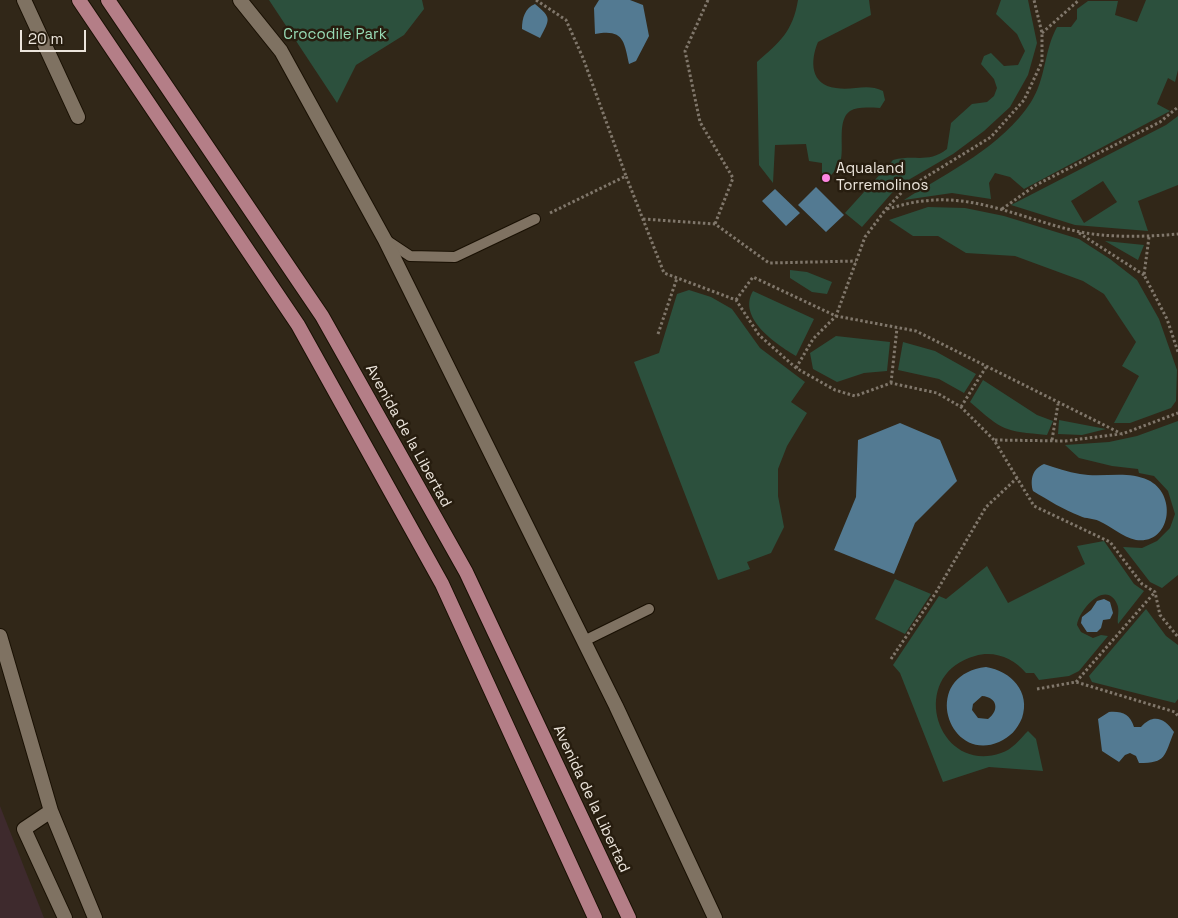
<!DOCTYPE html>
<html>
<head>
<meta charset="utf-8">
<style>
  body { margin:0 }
  #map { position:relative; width:1178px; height:918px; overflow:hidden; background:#312718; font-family:"Space Grotesk",sans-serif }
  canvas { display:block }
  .scale { position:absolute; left:20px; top:30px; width:66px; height:22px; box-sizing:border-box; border:2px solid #ece5dc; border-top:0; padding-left:6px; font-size:15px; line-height:18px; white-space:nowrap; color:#ece5dc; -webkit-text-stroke:4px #271d0f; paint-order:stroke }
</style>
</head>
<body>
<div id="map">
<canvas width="1178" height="918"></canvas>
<div class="scale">20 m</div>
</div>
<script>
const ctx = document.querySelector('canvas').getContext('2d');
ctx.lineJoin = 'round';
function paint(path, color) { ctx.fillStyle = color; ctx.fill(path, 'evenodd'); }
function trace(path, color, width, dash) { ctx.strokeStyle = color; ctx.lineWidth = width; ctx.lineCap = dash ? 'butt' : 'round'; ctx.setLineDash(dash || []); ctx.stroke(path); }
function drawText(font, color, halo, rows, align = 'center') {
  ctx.font = font + ' "Space Grotesk",sans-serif'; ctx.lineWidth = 5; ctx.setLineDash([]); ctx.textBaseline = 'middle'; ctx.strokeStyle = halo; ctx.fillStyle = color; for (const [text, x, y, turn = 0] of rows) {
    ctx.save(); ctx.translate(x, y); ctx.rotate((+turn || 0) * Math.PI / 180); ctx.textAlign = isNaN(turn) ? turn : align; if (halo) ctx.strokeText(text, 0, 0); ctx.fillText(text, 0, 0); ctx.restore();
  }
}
paint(new Path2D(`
  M0,806L44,918H0Z`), '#3e2a2d');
paint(new Path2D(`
  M269,0H422L424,9L404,35L356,65L337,103Z
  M798,0H869L871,15L818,42C810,61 810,85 836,88C853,91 867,83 883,91L885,100L880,108C871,108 858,106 850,111C837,120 844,146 841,159C838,170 829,177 822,183V163L809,161L806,144L775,145L773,183L759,165L757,62C780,42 793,31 798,0Z
  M1001,0H1028L1037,43L1028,75L1010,107L984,131L953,154L898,186L862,227L845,213L893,160C915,154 928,164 947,149L951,123L972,104L987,102L994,96L997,88L994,79L981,64L984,56L991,53L1004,66L1018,65L1025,51L1017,34L996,14Z
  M1146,0H1178V70L1175,82L1168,78L1157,104L1170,111L1024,189L1010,177L995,173L989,183L991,199L952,193L904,200C948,172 1002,147 1031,102C1046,79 1044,50 1057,27H1071L1077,19V9L1088,1H1118L1115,15L1137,22Z
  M1178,116V185L1138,201L1148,231L1075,225L1011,205L1166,125ZM1103,181L1117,202L1084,223L1071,201Z
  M928,207L965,208L1004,216L1079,239L1110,259L1137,280L1159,319L1177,370L1176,401L1171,408L1130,423H1114L1139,376L1122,366L1136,342L1104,294L1083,281L1015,256L966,253L938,236H913L889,220Z
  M1105,241L1144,245L1138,260Z
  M790,270L807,272L832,282L827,294L812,292L790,278Z
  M689,290L711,297L732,309L760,348L805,382L791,402L807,413L787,446L778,469V496L784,527L771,553L747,562L750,569L718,580L634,362L659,353L677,294Z
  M753,291L814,319L796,356C776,344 737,318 753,291Z
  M836,336L890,342L887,371L864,373L837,382L813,369L810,353Z
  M903,342L935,351L976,374L964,393L939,379L898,370Z
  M983,380L1037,415L1053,421L1047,435C1004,431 1003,431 970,402Z
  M1059,420L1106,429L1082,435L1058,434Z
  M1178,421V575L1162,588L1150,582L1123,547L1142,548L1157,541L1170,528L1175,514L1168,491L1154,476L1139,473L1138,469L1112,466L1079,458L1065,445L1109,442L1137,436Z
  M1104,541L1134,584L1144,591L1118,624C1117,617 1120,610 1117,604C1106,579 1079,610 1077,625L1081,632L1093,638L1101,635L1108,636L1079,671L1069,676L1039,680L1034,673H1026C1014,659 995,650 975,656C906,675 937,775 1001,753C1012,750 1020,739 1028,731L1036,739L1043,771L989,767L943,782L900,673L893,665L939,596L946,599L987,566L1008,603L1085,564L1077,546Z
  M895,579L931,594L905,634L875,619Z
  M1146,609L1166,636L1178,645V699L1175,703L1092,682L1089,676Z`), '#2c503d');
paint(new Path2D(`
  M599,0H630L643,5L649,36L636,61L629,64C624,40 623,29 595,34L594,8Z
  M535,4C552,18 550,19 540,38L522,29C522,18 525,8 535,4Z
  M816,187L844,215L826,232L798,205Z
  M775,189L800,213L786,226L762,201Z
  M900,423L940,440L957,481L915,523L894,574L834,550L856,497L858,440Z
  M1044,464C1056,468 1068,472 1080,474C1103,478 1127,470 1148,480C1178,494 1171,545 1136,540C1122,537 1111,526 1099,521C1093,518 1086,519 1080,516C1064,510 1048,500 1033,491C1030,480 1032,469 1044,464Z
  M1104,599L1110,602L1113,613L1110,619L1103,620L1101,628L1097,632H1087L1081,623L1082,617L1091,610L1097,601Z
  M986,667C1011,671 1031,692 1022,718C1017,730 1010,737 999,742C948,764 919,675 986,667ZM982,696C997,697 1000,710 988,719L978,718L972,710L973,704Z
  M1109,712C1122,711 1130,714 1134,727H1141C1153,713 1165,718 1174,732C1164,756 1167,763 1139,763L1136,756L1130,753L1125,755L1119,762L1102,751L1098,719Z`), '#537a92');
const service = new Path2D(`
  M386,240L410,256L455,257L535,219
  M584,641L649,609`);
const minor = new Path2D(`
  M24,0L78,117
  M240,0L281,51L385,240L616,706L715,918
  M0,636L51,811
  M65,918L24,829L51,811L95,918`);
const primary = new Path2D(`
  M79,0L298,325L442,584L595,918
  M108,0L322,316L466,572L629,918`);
trace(service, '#191003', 12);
trace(minor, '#191003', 16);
trace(primary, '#191003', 16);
trace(new Path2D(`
  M536,0L566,20L583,58L626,176
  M708,0L685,51L700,122L733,178L715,224
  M1042,33L1079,0
  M887,209C899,206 911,202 924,201C976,194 1026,220 1076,231C1105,238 1148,237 1178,234
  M1002,209L1036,185L1160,122L1178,107
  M550,213L626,176L664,273L736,300L759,335L796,368L835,390L855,396L891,383L937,393L961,407L994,440L1034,506L1110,542L1142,584L1155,592L1160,615L1178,637
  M643,219L715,224L769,263L856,261
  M1079,233L1144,275
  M1149,237L1144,275L1167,319L1178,352
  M736,300L753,277L836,316L916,331L1122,434L1178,413
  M658,334L677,278
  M796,368L813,339L836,316L865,237L886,209L903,191L991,137L1024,100L1042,62V33L1034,0
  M891,383L897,328
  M961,407L986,367
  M995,440L1065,441L1120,434
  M1052,440L1058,404
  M891,659L935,594L986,507L1017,478
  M1076,682L1155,592
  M1037,689L1076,682L1175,712L1178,716`), '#80776b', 3, [2.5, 2.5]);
trace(service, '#7f7262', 10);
trace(minor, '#7f7262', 14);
trace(primary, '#b47e87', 14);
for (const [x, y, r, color] of [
  [826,178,5,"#fd86e2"]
]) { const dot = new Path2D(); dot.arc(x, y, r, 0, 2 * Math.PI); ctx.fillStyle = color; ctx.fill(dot); trace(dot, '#271d0f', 2); }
drawText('15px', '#98dcb6', '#271d0f', [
  ["Crocodile Park",335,35]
]);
drawText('15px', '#ece5dc', '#271d0f', [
  ["Aqualand",836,169],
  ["Torremolinos",836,186]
], 'left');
drawText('15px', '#ece5dc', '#271d0f', [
  ["Avenida de la Libertad",408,436,61],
  ["Avenida de la Libertad",591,799,65]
]);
</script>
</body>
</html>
